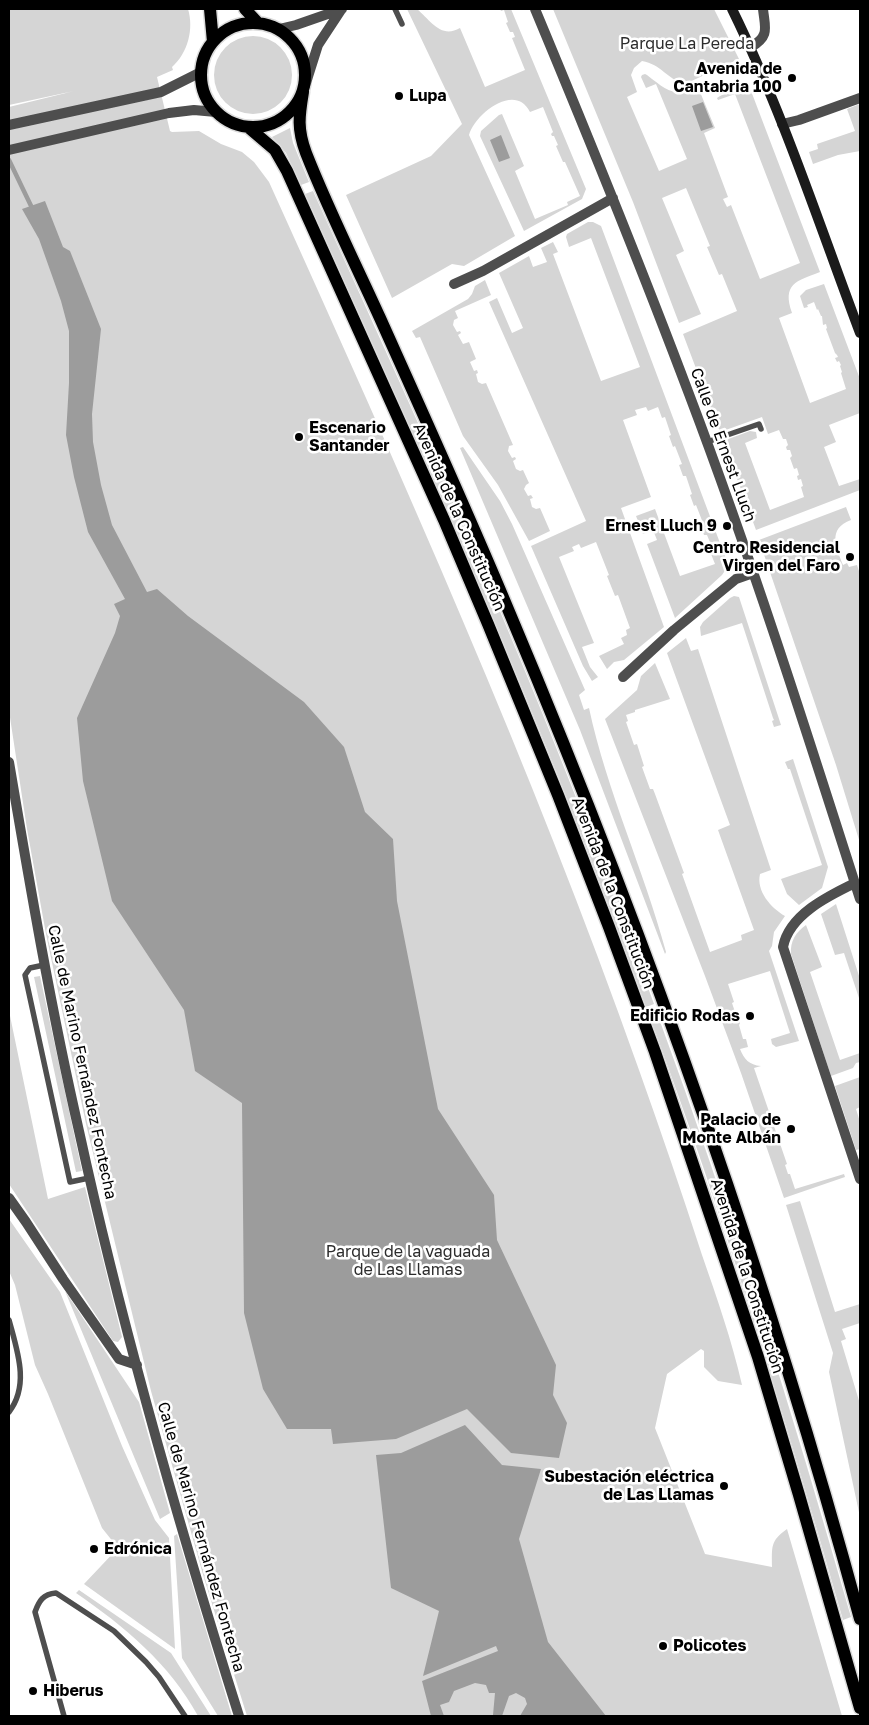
<!DOCTYPE html>
<html>
<head>
<meta charset="utf-8">
<style>
  body { margin:0 }
  #map { position:relative; width:869px; height:1725px; overflow:hidden; background:#fff; font-family:"Golos Text",sans-serif }
  canvas { display:block }
  .frame { position:absolute; inset:0; border:10px solid #000; pointer-events:none }
</style>
</head>
<body>
<div id="map">
<canvas width="869" height="1725"></canvas>
<div class="frame"></div>
</div>
<script>
const ctx = document.querySelector('canvas').getContext('2d');
ctx.lineJoin = 'round';
function paint(path, color) { ctx.fillStyle = color; ctx.fill(path, 'evenodd'); }
function trace(path, color, width, dash) { ctx.strokeStyle = color; ctx.lineWidth = width; ctx.lineCap = dash ? 'butt' : 'round'; ctx.setLineDash(dash || []); ctx.stroke(path); }
function drawText(font, color, halo, rows, align = 'center') {
  ctx.font = font + ' "Golos Text",sans-serif'; ctx.lineWidth = 5; ctx.setLineDash([]); ctx.textBaseline = 'middle'; ctx.strokeStyle = halo; ctx.fillStyle = color; for (const [text, x, y, turn = 0] of rows) {
    ctx.save(); ctx.translate(x, y); ctx.rotate((+turn || 0) * Math.PI / 180); ctx.textAlign = isNaN(turn) ? turn : align; if (halo) ctx.strokeText(text, 0, 0); ctx.fillText(text, 0, 0); ctx.restore();
  }
}
paint(new Path2D(`
  M9,9H188C194,29 188,53 172,67L173,70L157,77L170,131L172,132L199,131L221,144L242,152L254,162L269,182C401,474 532,767 639,1070C661,1132 682,1193 702,1255C717,1298 732,1341 742,1385L718,1381L704,1367V1351L701,1349L667,1374L655,1428L705,1554L772,1567C772,1547 770,1541 787,1529L842,1716H247L204,1578L151,1391L86,1124L46,934L27,829L9,711V107L74,91L9,105Z
  M407,9H417C431,21 441,39 460,28L485,87L525,70L512,38L515,37L513,32H510L506,23L508,22L504,10L501,11L500,9H511L586,189L582,199L524,231L480,136L481,131L499,115L502,114L524,166L515,171L535,219L568,205L567,202L580,196L565,162H563L556,146L558,145L554,136H552L551,134L553,132L543,107L530,112C515,82 475,114 469,135L515,236L464,266L452,264L392,298L346,195L431,156L462,124Z
  M553,9H714L739,59L685,84C668,80 661,64 642,61L634,68L631,75L637,92L627,97L659,171L687,159L656,84L646,88L641,77L642,75L645,74L647,75C665,89 672,96 695,91L696,94L700,92L715,128L704,133L728,197L723,199L727,207L731,205L760,279L800,263L735,94L718,100L717,98L720,96L748,83L820,272C796,281 782,284 792,313L779,318L810,403L846,389L841,373L842,372L840,366L841,365L839,361L837,362L835,358L838,357L837,355L835,353L826,329L827,328L826,324L823,325L822,316H821L818,309L817,310L814,302L807,305L808,307L804,308L800,296L806,290L824,284L860,379V413L829,425L836,442L824,447L839,486L860,479V490L756,530L723,441L750,431L756,432L757,438L745,443L770,510L804,497L801,487L803,486L801,479L798,480L797,476L799,475L797,468L794,469L790,458L792,456L790,450H787L786,447L788,445L786,439H783L779,430L768,434L762,417L720,432L683,334L737,311L722,274L719,275L707,247L710,246L686,188L662,198L684,251L676,255L701,314L679,323L633,202Z
  M214 75a39 39 0 1 1 78 0a39 39 0 1 1-78 0Z
  M860,104V151L838,155L813,164L809,152L818,149L817,144L855,131L847,109Z
  M290,128L293,143L309,182L301,185L286,153L272,137Z
  M313,191C377,332 442,473 502,616C556,744 607,874 654,1004L646,1007C547,730 426,462 305,194Z
  M588,222H593L601,226L726,559V569L722,575L675,618L647,544L657,540L653,530L643,534L636,516L655,509L680,576L715,564L711,554L714,552L707,535H704L700,524L703,523L696,505L694,506L690,495L692,494L686,476H683L679,465L682,464L675,446L673,447L669,436L671,435L665,417L662,418L658,407L648,411L646,407L635,410L637,415L623,420L651,497L621,508L664,627L624,660L614,662L607,669L599,656L624,644L621,638L627,635L626,630L630,628L618,595L615,596L607,576L609,575L596,542L581,548L579,544L572,547L574,551L559,557L594,643L582,647L590,667L598,677L592,681L583,666L531,546L586,521L489,302L497,298L512,333L523,328L499,273L529,256L533,267L547,262L541,248L553,242L558,252L553,254L601,381L640,367L591,238L569,247L566,237L567,234Z
  M485,280L491,295L455,311L458,318L454,320L453,325L457,332L460,331L461,333L458,335L463,344L469,342L476,359L470,362L474,371L477,370L478,373L476,374L478,382L482,384L486,383L513,445L509,446L508,451L512,458L515,457L516,459L513,461L516,469L520,471L523,470L529,483L526,485L524,489L528,496L531,495L533,498L530,499L532,507L536,509L540,508L550,531L529,541L498,485L463,436L420,337L416,338L412,331L468,299L472,294L475,286Z
  M463,447L500,501L512,524L585,690L579,695L584,710L589,708C607,792 644,870 666,952L665,954L580,730L460,448Z
  M846,507L851,520C827,529 836,547 843,565L847,563L849,567L857,565L860,574V843L836,765L759,540Z
  M734,596L739,597L781,725L774,727L772,721L774,720L773,718L742,623L701,636L700,627L703,622L730,598Z
  M686,638L691,651L698,649L771,870L760,874C756,891 771,908 785,916L774,932L772,946L769,951L799,1041L776,1047L772,1044L771,1039L790,1033L770,971L728,984L734,1002L732,1003L737,1018L739,1017L740,1023L739,1025L743,1039H746L748,1047L740,1049C744,1059 749,1065 761,1066L754,1068L787,1164L785,1165L788,1174H790L795,1189L844,1174L845,1177L784,1198L741,1073L705,976L605,719L637,690L641,676L655,663L670,699L635,710V712L626,715L628,721L626,722L634,745L637,744L644,766L642,767L650,789H653L655,794L684,873L682,874L710,952L742,940L741,935L754,930L718,830L730,825L667,653Z
  M793,759L828,867L822,888L799,905L787,894L781,879L822,865L790,769H788L785,762Z
  M836,904L860,979V1001L844,953L835,955L821,914Z
  M806,925L822,967L810,972L840,1060L860,1053V1062L856,1063L853,1068L831,1076L791,954C790,941 796,932 806,925Z
  M40,976L82,1171L76,1172L34,977Z
  M9,1011L48,1199L85,1187L122,1337L118,1342L113,1341L9,1184Z
  M657,1013C730,1211 793,1414 851,1617L843,1620C785,1416 723,1214 649,1015Z
  M860,1077V1107L856,1109L860,1122V1149L856,1150L835,1086Z
  M800,1201L835,1312L860,1304V1323L842,1329L846,1339L841,1341L860,1404V1517L829,1372L833,1353L786,1205Z
  M9,1219L60,1292L122,1446L155,1520L169,1538L175,1649L84,1584L118,1548L102,1528L48,1394L35,1365L15,1285L9,1271Z
  M65,1291L139,1402L170,1513L160,1519Z
  M177,1534L232,1716H218L182,1658L174,1536Z
  M79,1590L171,1653L211,1716H198C170,1664 124,1626 76,1593Z`), '#d5d5d5');
paint(new Path2D(`
  M703,102L713,127L701,131L692,106Z
  M501,135L510,158L499,162L490,140Z
  M45,201L63,247L70,251L101,329L92,414L93,442L101,485L112,525L147,592L157,589L188,616L304,702L344,747L365,812L393,839L397,901L438,1109L494,1195L497,1240L556,1365L553,1395L567,1423L559,1458L511,1453L467,1409L396,1439L333,1444L331,1429H287L263,1389L244,1313L242,1103L195,1071L184,1010L112,901L83,781L77,718L115,633L120,616L114,604L125,599L88,532L74,477L66,435L69,383V331L61,301L39,239L22,209Z
  M465,1425L502,1465L541,1469L519,1539L548,1642L606,1716H520L527,1704L525,1698L516,1693L509,1696L502,1716H494L493,1715L495,1693H489L486,1685L475,1683L454,1691L449,1702L440,1705L444,1716H431L422,1681L498,1651L496,1646L423,1676L439,1611L391,1588L376,1455L401,1453Z`), '#9c9c9c');
trace(new Path2D(`
  M9,160L33,210`), '#9c9c9c', 4.5);
const primary = new Path2D(`
  M210,9L213,42
  M245,9L258,23
  M201 75a52 52 0 1 1 104 0a52 52 0 1 1-104 0Z
  M303,92C299,116 297,129 306,153C328,209 355,263 380,318C424,416 469,515 510,614C648,941 767,1276 860,1619
  M248,127L275,150L287,171L444,520L488,624L558,795L609,927L655,1052L758,1357L799,1495L860,1708`);
trace(primary, '#dbdbdb', 15);
trace(new Path2D(`
  M395,9L402,24
  M707,442L759,424L761,429
  M44,965L30,968L25,975L70,1182L89,1178
  M9,1320C17,1350 30,1385 9,1412
  M64,1716L35,1612C39,1601 43,1594 56,1593L114,1631L146,1662L159,1677L185,1716`), '#4e4e4e', 5.5);
trace(new Path2D(`
  M535,9C588,136 640,264 689,394C752,560 806,730 860,899
  M279,29L296,25L342,9
  M751,47C770,36 765,28 763,9
  M305,86L318,45L341,10
  M782,124L799,120L860,98
  M9,125L161,92L201,72
  M9,150L169,113L194,110L216,112
  M454,284L483,271L613,198
  M623,677L674,630L736,579L753,573
  M9,762C30,886 51,1009 79,1131C122,1328 178,1523 239,1716
  M855,883C828,896 789,915 783,947L860,1179
  M9,1198L26,1222L63,1279L119,1359L137,1365`), '#4e4e4e', 10);
trace(new Path2D(`
  M732,9C783,113 819,224 860,333`), '#1b1b1b', 10);
trace(primary, '#000', 12);
for (const [x, y, r, color] of [
  [792,78,5,"#000"],
  [399,96,5,"#000"],
  [299,437,5,"#000"],
  [727,526,5,"#000"],
  [850,557,5,"#000"],
  [750,1016,5,"#000"],
  [791,1129,5,"#000"],
  [724,1486,5,"#000"],
  [94,1549,5,"#000"],
  [663,1646,5,"#000"],
  [33,1691,5,"#000"]
]) { const dot = new Path2D(); dot.arc(x, y, r, 0, 2 * Math.PI); ctx.fillStyle = color; ctx.fill(dot); trace(dot, '#fff', 2); }
drawText('16px', '#2c2c2c', '#fff', [
  ["Parque La Pereda",687,44],
  ["Parque de la vaguada",408,1252],
  ["de Las Llamas",408,1270]
]);
drawText('bold 16px', '#000', '#fff', [
  ["Avenida de",782,69],
  ["Cantabria 100",782,87],
  ["Lupa",409,96,"left"],
  ["Escenario",309,428,"left"],
  ["Santander",309,446,"left"],
  ["Ernest Lluch 9",717,526],
  ["Centro Residencial",840,548],
  ["Virgen del Faro",840,566],
  ["Edificio Rodas",740,1016],
  ["Palacio de",781,1120],
  ["Monte Albán",781,1138],
  ["Subestación eléctrica",714,1477],
  ["de Las Llamas",714,1495],
  ["Edrónica",104,1549,"left"],
  ["Policotes",673,1646,"left"],
  ["Hiberus",43,1691,"left"]
], 'right');
drawText('16px', '#000', '#fff', [
  ["Calle de Ernest Lluch",723,445,70],
  ["Avenida de la Constitución",459,517,66],
  ["Avenida de la Constitución",613,893,69],
  ["Calle de Marino Fernández Fontecha",82,1062,78],
  ["Avenida de la Constitución",747,1276,72],
  ["Calle de Marino Fernández Fontecha",201,1537,74]
]);
</script>
</body>
</html>
